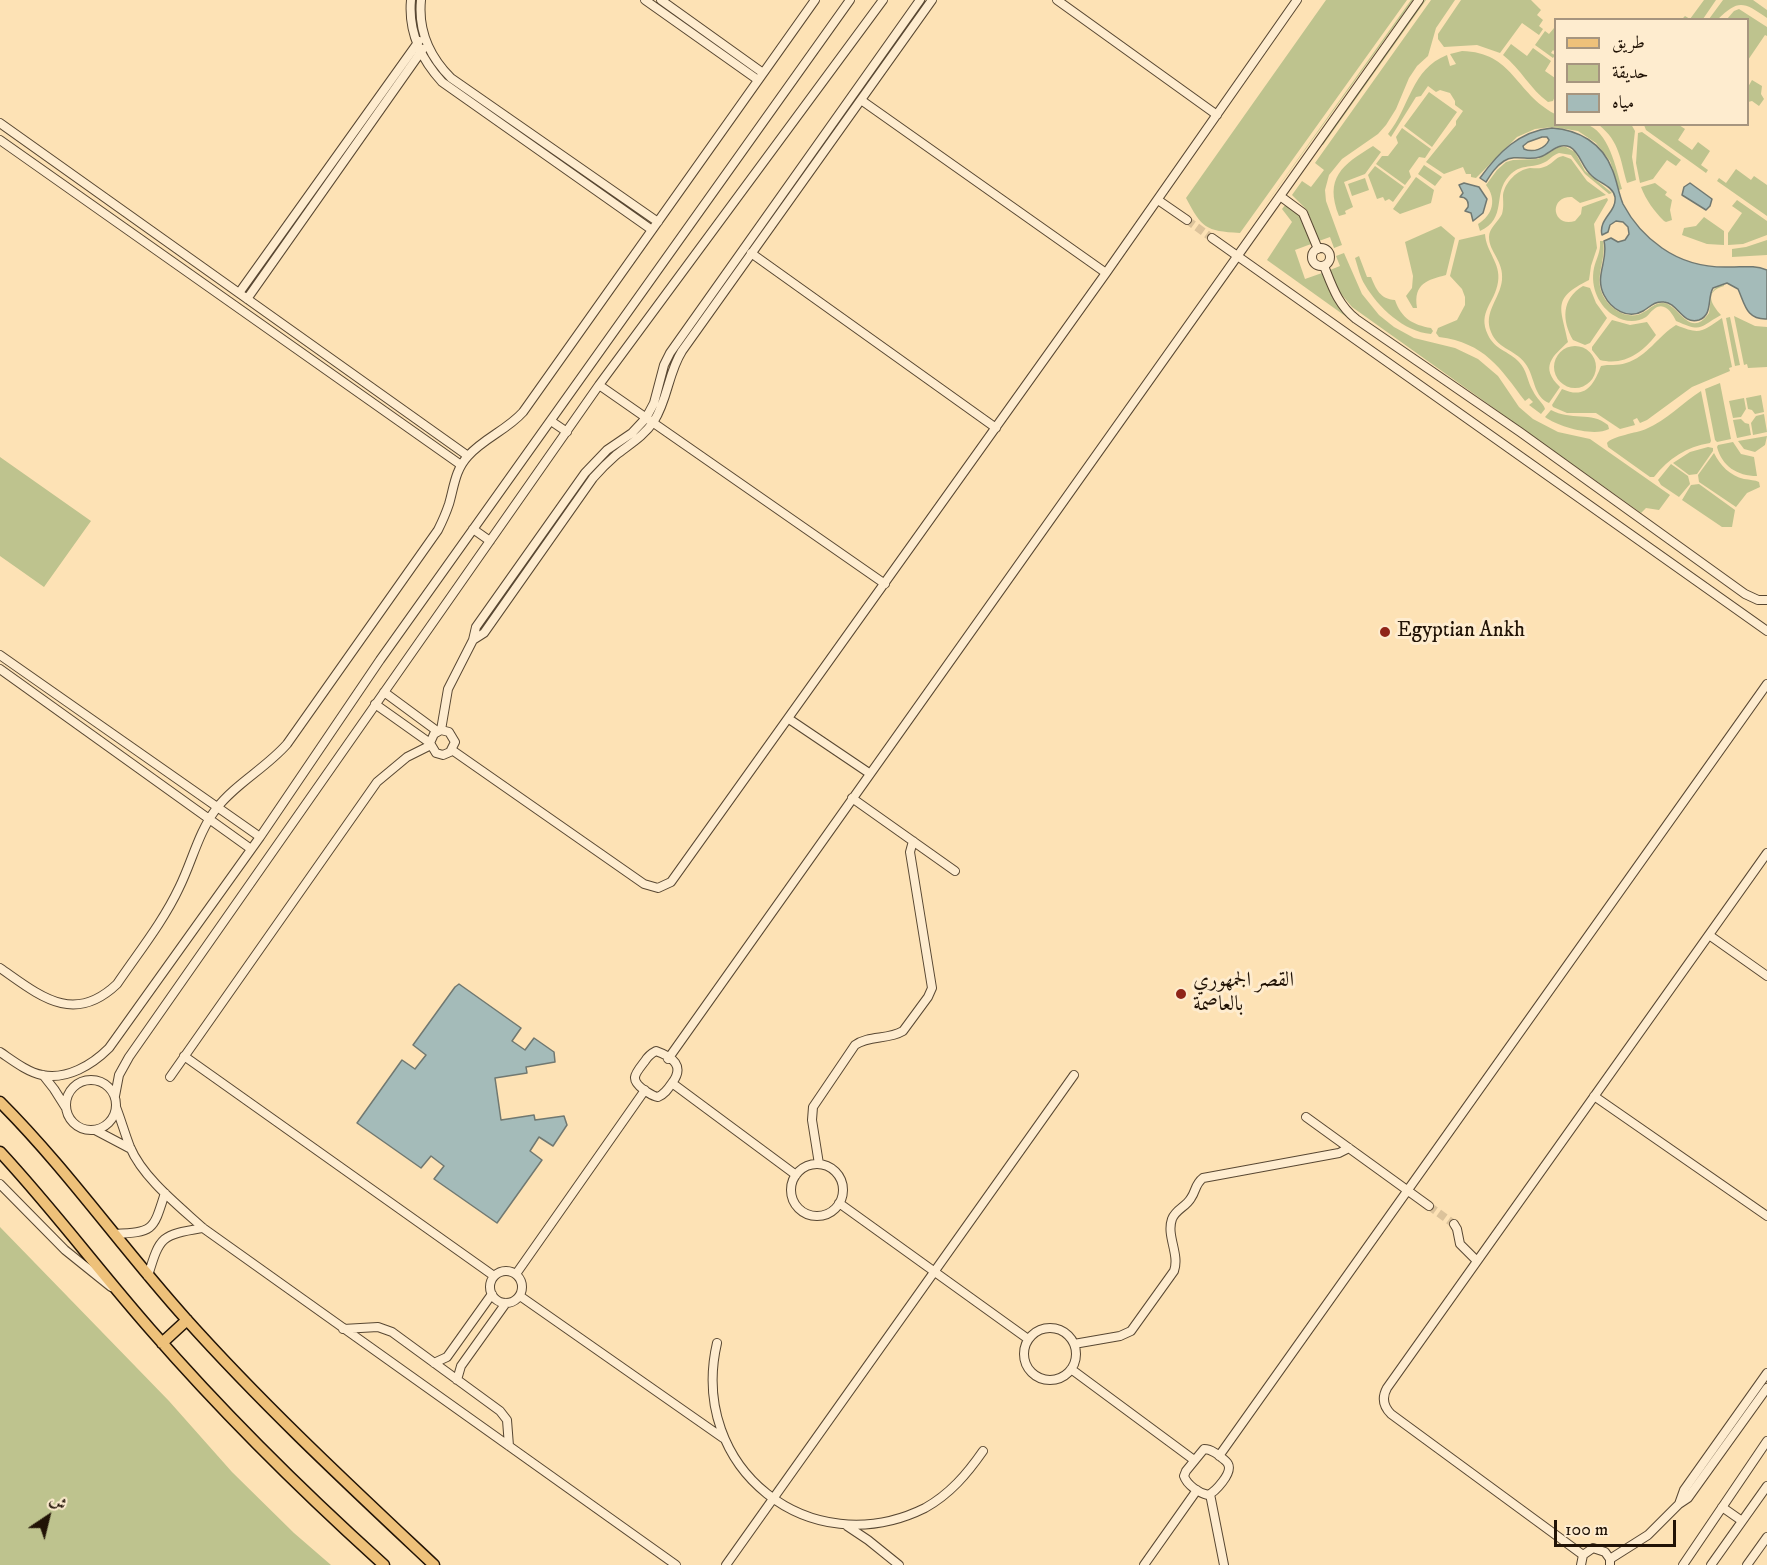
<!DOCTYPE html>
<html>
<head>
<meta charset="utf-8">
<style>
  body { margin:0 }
  #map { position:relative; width:1767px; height:1565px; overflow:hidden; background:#fde2b5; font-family:"IM FELL DW Pica",Amiri,serif }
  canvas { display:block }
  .legend { position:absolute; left:1554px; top:18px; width:195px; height:108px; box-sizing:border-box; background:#feeccf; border:2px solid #a6957f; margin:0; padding:8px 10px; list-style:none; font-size:18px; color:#211306 }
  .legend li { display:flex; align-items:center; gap:12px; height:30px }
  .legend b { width:30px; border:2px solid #a6957f }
  .north { position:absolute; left:18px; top:1487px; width:60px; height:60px; -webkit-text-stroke:4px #feeccf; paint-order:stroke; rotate:35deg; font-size:16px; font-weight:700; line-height:24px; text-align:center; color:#211306 }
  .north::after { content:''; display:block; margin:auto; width:21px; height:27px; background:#211306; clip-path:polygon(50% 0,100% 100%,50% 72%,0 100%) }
  .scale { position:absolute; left:1554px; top:1520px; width:122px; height:27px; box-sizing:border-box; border:3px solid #211306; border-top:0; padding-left:8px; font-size:18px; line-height:21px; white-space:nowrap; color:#211306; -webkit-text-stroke:4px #feeccf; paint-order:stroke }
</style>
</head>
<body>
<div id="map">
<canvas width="1767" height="1565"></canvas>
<ul class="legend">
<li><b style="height:8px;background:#eec17a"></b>طريق</li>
<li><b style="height:16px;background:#bec38e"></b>حديقة</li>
<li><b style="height:16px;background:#a4bbb9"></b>مياه</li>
</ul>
<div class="north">ش</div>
<div class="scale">100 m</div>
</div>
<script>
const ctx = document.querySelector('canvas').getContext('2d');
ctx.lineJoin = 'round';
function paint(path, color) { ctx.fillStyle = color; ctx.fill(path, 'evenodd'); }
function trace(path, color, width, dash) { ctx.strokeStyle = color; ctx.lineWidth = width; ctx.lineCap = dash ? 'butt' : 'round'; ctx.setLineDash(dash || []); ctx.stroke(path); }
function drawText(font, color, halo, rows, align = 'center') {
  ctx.font = font + ' "IM FELL DW Pica",Amiri,serif'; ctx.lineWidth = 6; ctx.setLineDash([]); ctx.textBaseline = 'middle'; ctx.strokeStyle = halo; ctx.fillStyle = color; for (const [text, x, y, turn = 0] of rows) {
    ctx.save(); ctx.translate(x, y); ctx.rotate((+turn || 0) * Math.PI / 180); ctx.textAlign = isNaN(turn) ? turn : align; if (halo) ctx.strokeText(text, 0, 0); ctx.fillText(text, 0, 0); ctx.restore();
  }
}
paint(new Path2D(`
  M1326,0H1407L1240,233C1205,231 1202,228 1186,198Z
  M1411,0H1413L1258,215Z
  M1423,0H1426L1323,145L1321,144Z
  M1431,0H1455L1436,28L1428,56L1417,66L1409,78L1396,109L1386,125L1378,134L1342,159L1329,175L1325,190L1326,201L1342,245L1334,248L1330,237L1319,241L1307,210L1292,195L1302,181L1311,187L1324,170L1315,163Z
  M1461,0H1531L1541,10L1537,15L1543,20L1539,26L1543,29L1539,35L1522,23L1500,53L1477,45L1444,47L1438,39V34Z
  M1704,0H1716L1703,19H1682L1685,16L1690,19Z
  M1723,0H1753L1767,10V18C1743,1 1738,0 1718,19H1709Z
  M1739,9L1767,27V36L1765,35L1748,60V20L1727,19L1734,11Z
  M1554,28L1555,29V52L1553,50L1551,53L1555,55L1553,58L1535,45L1545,31L1549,34Z
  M1511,44L1527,56L1533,48L1551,61L1545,71L1555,78V96L1553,101L1548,102C1530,89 1521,69 1503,55Z
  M1462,51C1513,52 1515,93 1555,114L1556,124C1564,124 1576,123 1585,124C1609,130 1616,169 1622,189L1619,190L1610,161L1596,143L1578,131L1553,127L1535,129L1517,137L1476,178L1471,177V174H1466L1463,167L1444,174L1426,162L1456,125V121L1463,111L1455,105V101L1450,93L1440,90L1436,92L1428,86L1421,96L1416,97L1391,137L1388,134C1410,107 1411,69 1447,55L1450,66L1456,64L1450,54Z
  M1752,80L1762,86L1761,94L1764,99L1759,106L1752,101L1748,102V87Z
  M1429,92L1457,112L1432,147L1404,126Z
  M1631,124L1635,131L1632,157L1636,180L1627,183C1620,159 1620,142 1599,125Z
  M1662,125H1679L1685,129L1678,140L1692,150L1698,142L1710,151L1701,165L1708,170L1706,173L1646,130L1644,125Z
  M1402,128L1431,149L1425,158L1419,157L1409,171L1411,177L1405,185L1376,164L1382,156H1388L1398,143L1396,137Z
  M1642,132L1681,160L1676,166L1667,160L1653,179L1640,183L1636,163L1638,133Z
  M1373,146L1381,152L1365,174L1344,182L1353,207L1345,211L1346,214L1339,216C1324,178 1342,165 1373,146Z
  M1559,147H1566L1575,152L1585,171L1612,193L1609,194L1585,174L1571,155L1559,153C1552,155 1549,161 1543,163C1530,169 1521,163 1509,176C1492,194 1508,218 1480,231L1478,224C1493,215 1497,199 1486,185L1497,170L1506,162L1513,160L1538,159Z
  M1563,156L1571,159L1587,181L1606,195L1580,203L1572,197C1548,196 1552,228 1575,221L1581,214L1582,207L1607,198L1608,200L1594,224L1597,248L1591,266L1589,280C1551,299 1561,307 1568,342C1553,356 1539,367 1560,387L1549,403C1534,397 1535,379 1527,366C1518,350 1498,350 1491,332C1483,312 1500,299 1502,280C1504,261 1489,252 1489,237C1489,228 1498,222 1502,214C1504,207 1503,202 1503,195C1505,182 1517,170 1530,168C1535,168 1540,169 1544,167C1552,165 1555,157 1563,156Z
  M1424,165L1442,177L1435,186L1418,174Z
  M1375,166L1404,187L1393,202L1389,199L1385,201L1383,197L1377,199L1368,175Z
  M1736,169L1751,180L1754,176L1767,185V216L1717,181L1719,178L1726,183Z
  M1416,177L1434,190L1431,203L1400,214L1393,209Z
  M1365,178L1369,190L1352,196L1348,184Z
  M1655,183L1667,192L1665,195L1672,200L1670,210L1672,220L1666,222L1664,221C1654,211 1646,200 1641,187Z
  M1737,200L1767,221V235L1743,244L1728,245V233L1742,213L1732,206Z
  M1286,204L1300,216L1311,244L1295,250L1305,279L1322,273L1330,292L1348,318L1267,260L1292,222L1282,209Z
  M1704,217L1724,231V245L1707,244L1682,235L1684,228L1696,226Z
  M1441,226L1455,238L1446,275C1428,280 1413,283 1417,308H1413L1406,296L1412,288L1413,276L1405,242Z
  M1485,234C1486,252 1501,263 1498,282C1495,303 1477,312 1488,335C1495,350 1509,351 1519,362C1527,370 1527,381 1533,391C1536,398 1544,404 1545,409L1541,414L1529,405L1533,402L1529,398L1525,401C1500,368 1485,343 1439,337L1436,333L1438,328L1457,320L1465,305V297L1462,289L1450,276L1459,240Z
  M1767,240V255L1732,257V249L1746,247Z
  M1600,241H1603C1607,261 1592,279 1605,299C1613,311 1630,321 1644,312C1651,308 1655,302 1664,303C1679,305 1690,340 1709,313C1712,300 1707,288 1724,285V286C1703,292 1712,305 1721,315C1699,327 1703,333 1676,321C1672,313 1664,300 1653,310C1649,313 1650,314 1646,317C1637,323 1624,322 1615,316C1599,307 1590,287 1594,268C1596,259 1601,252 1600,241Z
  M1344,253L1362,294L1379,315L1394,327L1414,338L1455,348L1478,359L1498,376L1519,407L1533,419L1558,432L1590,439L1670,495L1659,510L1646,508L1641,513L1352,307L1337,289L1330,270L1340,266L1336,256Z
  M1359,256L1367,277H1371C1376,289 1380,299 1395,300C1401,318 1413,325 1431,328L1433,331L1431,334C1404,332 1378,307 1365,285C1360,277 1358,267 1355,258Z
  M1583,286L1590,288L1596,303L1607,318L1590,343L1585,345L1573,340C1562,321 1561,299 1583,286Z
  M1734,316L1755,326L1767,327V367L1748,368L1747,364L1744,365Z
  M1730,317L1740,365L1735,366L1726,318Z
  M1722,318L1732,367L1729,368L1730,371L1692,387L1647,420L1640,423L1637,418L1633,420L1635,425L1620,429L1596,413H1567L1553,407L1552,405L1562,389C1586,400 1594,384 1601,366C1609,364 1617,366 1626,363C1647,357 1658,336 1676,325C1700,335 1702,332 1722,318Z
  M1612,320L1630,325L1647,322L1656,335C1642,353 1624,366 1600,360L1592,350V347Z
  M1554 367a21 21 0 1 1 42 0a21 21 0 1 1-42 0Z
  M1720,383L1731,439L1717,442L1715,440L1705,389Z
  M1701,391L1711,441L1710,443C1686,447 1669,458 1654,477H1650L1608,447L1607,443C1612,436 1637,433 1646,429C1667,420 1682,403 1701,391Z
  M1761,395L1764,412L1755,414L1752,410L1748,409L1746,398Z
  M1744,398L1746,409L1741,417L1733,418L1729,401Z
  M1551,410C1571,421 1591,411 1608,425L1609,429C1594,437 1559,427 1545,417Z
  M1764,414L1767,432L1753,435L1751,423L1756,416Z
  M1741,419L1745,423L1749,424L1751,435L1737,438L1733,420Z
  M1767,436L1765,445L1755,452L1744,449L1738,441Z
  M1733,442L1741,454L1754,457L1757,476C1737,476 1722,466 1717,447L1718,445Z
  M1708,447L1713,448V451L1697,474L1689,475L1673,463L1690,452Z
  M1714,453C1720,465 1730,476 1744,479C1750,480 1755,480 1759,482L1760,487L1747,493L1736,507L1699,482L1698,475Z
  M0,457L91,521L44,587L0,556Z
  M1671,464L1688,476L1690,484L1679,497L1661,485L1658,480Z
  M1699,484L1735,510L1732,527H1722L1682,500L1691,485Z
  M0,1227L169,1401L232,1472L294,1533L331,1565H0Z`), '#bec38e');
const water = new Path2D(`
  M1552,128C1579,130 1602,143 1612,169C1617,180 1618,192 1623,204C1632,221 1646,237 1662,248C1682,262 1706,268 1731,267C1744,267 1754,265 1767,270V319C1746,320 1745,304 1738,289L1727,283L1713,288C1707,298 1713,315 1699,320C1682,325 1678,303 1664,302C1654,301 1650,307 1643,311C1628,320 1611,309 1604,295C1594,276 1609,260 1604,241L1611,238L1618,242L1625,240L1629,234L1628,227L1623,222L1616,221L1610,225L1608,232L1602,235C1598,219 1617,212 1615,197C1613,186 1599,183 1592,176C1582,168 1580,152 1570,147C1558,142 1551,153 1540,157C1529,161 1515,154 1504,161C1496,166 1491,174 1486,182L1480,178C1498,153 1519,131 1552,128ZM1542,137H1547L1549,140C1545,149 1533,153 1524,149L1523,146L1528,142Z
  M1464,183L1479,187L1487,199L1483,213L1473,221L1471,213L1465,211L1468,207C1469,201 1466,197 1460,197L1463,193L1459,185Z
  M1690,183L1712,199L1710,206L1706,210L1682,195L1684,187Z
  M459,984L521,1028L512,1041L525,1050L534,1038L554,1052L555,1062L526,1067L527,1073L495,1078L501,1120L534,1115L535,1120L564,1116L567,1125L553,1146L539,1137L530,1151L542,1160L497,1223L434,1179L444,1166L431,1156L421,1168L357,1123L402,1060L415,1069L426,1055L413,1045L455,987Z`);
paint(water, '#a4bbb9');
trace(water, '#707871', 1.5);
trace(new Path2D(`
  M1187,220L1212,238
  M1429,1206L1454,1224`), '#dcc39b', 8, [8, 4]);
const minor = new Path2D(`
  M411,0C408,32 421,59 442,82L652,230
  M421,0C418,30 429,56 451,78L658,222
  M645,0L758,80
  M661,0L763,73
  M1057,0L1217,115
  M861,100L1106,273
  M0,123L468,456
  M0,140L461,465
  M1280,196L1303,213L1318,249
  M1158,200L1187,220
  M1212,238L1767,631
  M1312 257a9 9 0 1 1 18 0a9 9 0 1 1-18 0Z
  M751,253L996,428
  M1324,266C1332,286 1338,305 1356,319L1520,432L1745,594L1758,600H1767
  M239,293L419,41
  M247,299L423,49
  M599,385L885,584
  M551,421L567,432
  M473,529L490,541
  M473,640L484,633L593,478C600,470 608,462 616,455C630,444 644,436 654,421C668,399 668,373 682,351L932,0
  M0,655L260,837
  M0,669L251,849
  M384,692L437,731
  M375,704L430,743L436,753L443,755L450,752L455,742L449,732L441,730L434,734L430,743
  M789,719L869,773
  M441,730L448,689L473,640L476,627L585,473L607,450L632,433L646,418L654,403L664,365L670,353L920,0
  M452,750L644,884L658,888L671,882L1106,273L1297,0
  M852,798L955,871
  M1709,935L1767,976
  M0,968C39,995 73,1026 117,984C138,953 163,922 179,888C192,862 198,833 216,809C235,784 266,768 287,744L438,530C442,522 446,513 449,504C454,487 455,470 468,456C484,438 507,430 523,412L815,0
  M656,1051C673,1057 685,1066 672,1083C668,1089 665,1094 658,1097C652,1096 649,1093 644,1090C629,1079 635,1074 645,1061C648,1056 650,1054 656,1051Z
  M0,1052C12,1060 27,1072 42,1075C67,1080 92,1065 109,1048L260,837L380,660L850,0
  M184,1056L494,1276
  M668,1059L1419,0
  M43,1075L54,1089L66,1108
  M170,1077L377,782L407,757L431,745
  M66 1105a25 25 0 1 1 50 0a25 25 0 1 1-50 0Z
  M672,1083L796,1175
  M115,1096L119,1075L129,1057L599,385L883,0
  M1594,1096L1767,1216
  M116,1107C121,1120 125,1134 130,1147C143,1178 179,1206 203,1228L676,1565
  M1306,1117L1429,1206
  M95,1130L131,1149
  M819,1164L812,1120L813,1107L855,1045C869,1035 888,1040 903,1031L928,997L932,988L910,852L913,841
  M791 1190a26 26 0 1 1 52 0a26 26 0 1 1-52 0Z
  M0,1184L65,1250L111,1287
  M839,1203L1028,1339
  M1454,1224L1457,1229L1460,1244L1477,1261
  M114,1234C154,1232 153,1231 165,1193
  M490 1287a16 16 0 1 1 32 0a16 16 0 1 1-32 0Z
  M516,1274L645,1090
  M148,1276C160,1235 162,1235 203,1228
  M520,1296L723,1438
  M1024 1354a26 26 0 1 1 52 0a26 26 0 1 1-52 0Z
  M343,1329L378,1327L392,1332L500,1411L507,1420L509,1446
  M717,1343C688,1468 810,1565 925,1508C950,1494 967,1474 983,1451
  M1074,1344L1120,1336L1131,1331L1174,1271C1180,1254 1166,1236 1172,1219C1176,1209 1186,1207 1191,1198C1196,1191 1195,1184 1203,1178L1339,1153L1349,1148
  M434,1363L447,1357L492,1294
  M1071,1369L1194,1460
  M457,1380L461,1366L506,1303
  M1204,1449C1210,1449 1212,1451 1217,1454C1220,1457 1226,1460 1228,1464C1233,1473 1215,1492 1208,1495C1199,1493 1187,1485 1184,1476L1186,1471Z
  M1219,1456L1767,684
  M1210,1494L1224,1565
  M1679,1504L1684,1490L1767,1373
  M1722,1507L1742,1521
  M847,1526L868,1540L899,1565
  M1583,1555L1391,1414C1383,1406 1382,1397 1387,1388L1767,853
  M1610,1559L1648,1535L1679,1504L1688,1498L1767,1388
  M726,1565L1074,1075
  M1144,1565L1197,1490
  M1581,1565L1583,1555L1593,1548L1605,1552L1610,1559V1565
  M1683,1565L1767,1441
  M1711,1565L1767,1486
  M1747,1565L1767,1537`);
const major = new Path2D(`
  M0,1102C67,1169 122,1248 186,1319C264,1406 349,1485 434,1565
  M0,1152C53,1209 99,1271 150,1329C223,1413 302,1491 384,1565
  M162,1343L187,1320`);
trace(minor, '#584732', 10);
trace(major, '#211306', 13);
trace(minor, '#feeccf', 8);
trace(major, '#eec17a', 10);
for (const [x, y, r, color] of [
  [1385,632,6,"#8f2418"],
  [1181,994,6,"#8f2418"]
]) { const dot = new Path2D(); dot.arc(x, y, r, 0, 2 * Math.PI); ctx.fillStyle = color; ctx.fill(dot); trace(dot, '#feeccf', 2); }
drawText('21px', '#211306', '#feeccf', [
  ["Egyptian Ankh",1397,632],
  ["القصر الجمهوري",1193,982],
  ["بالعاصمة",1193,1006]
], 'left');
</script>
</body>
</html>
